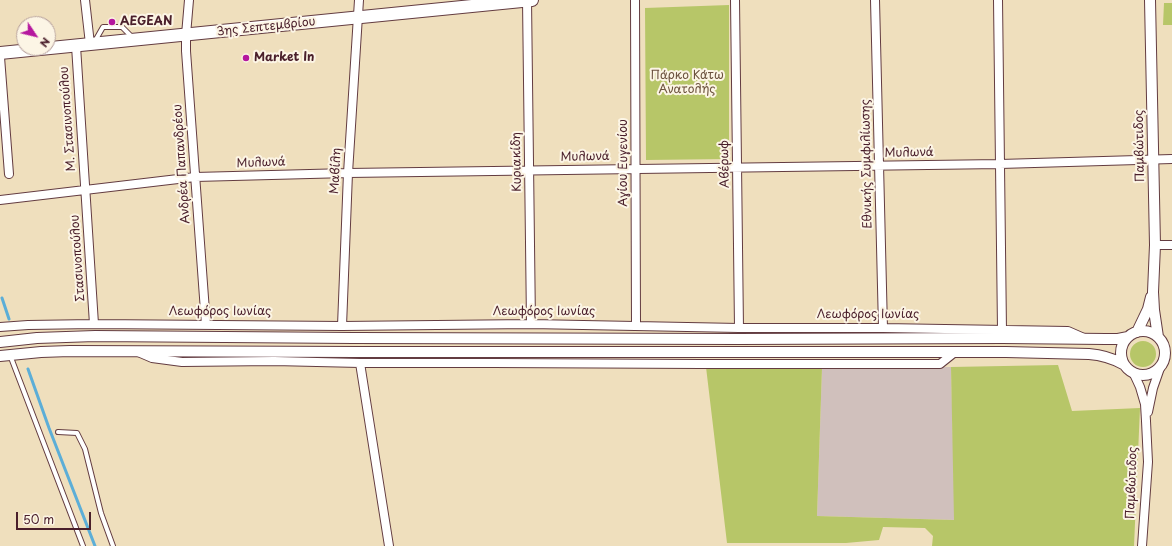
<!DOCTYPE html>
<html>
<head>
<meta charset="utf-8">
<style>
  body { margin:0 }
  #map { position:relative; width:1172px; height:546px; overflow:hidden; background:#efdfbd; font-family:"Playpen Sans",sans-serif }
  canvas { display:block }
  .north { position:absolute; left:16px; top:16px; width:40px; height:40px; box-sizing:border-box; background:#fcf5e5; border:1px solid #b59f9b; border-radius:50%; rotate:125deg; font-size:11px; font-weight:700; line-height:16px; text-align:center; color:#4a1f2b }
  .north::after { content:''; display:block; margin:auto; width:14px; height:18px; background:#b5179e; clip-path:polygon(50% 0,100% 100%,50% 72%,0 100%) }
  .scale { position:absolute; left:16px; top:512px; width:75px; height:18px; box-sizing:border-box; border:2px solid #4a1f2b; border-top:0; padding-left:5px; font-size:12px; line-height:14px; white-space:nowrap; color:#4a1f2b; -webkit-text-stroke:3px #fcf5e5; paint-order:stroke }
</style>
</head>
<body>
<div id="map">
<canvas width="1172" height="546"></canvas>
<div class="north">N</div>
<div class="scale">50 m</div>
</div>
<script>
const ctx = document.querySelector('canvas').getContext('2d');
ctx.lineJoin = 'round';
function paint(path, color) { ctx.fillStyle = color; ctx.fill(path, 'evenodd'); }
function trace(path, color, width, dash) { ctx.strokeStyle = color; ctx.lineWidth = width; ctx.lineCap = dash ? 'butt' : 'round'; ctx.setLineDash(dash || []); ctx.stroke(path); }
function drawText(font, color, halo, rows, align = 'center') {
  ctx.font = font + ' "Playpen Sans",sans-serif'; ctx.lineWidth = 4; ctx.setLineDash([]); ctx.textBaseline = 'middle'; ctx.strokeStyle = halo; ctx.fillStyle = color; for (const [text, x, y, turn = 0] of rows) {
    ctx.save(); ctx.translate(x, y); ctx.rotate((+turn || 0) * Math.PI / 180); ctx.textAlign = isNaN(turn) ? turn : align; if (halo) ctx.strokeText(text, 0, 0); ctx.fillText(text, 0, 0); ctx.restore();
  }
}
paint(new Path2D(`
  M951,367L955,520L817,516L822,368Z`), '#d0c0bc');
paint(new Path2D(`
  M1164,3H1172V25H1163Z
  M729,5V159L646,160L645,8Z
  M1130 354a13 13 0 1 1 26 0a13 13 0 1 1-26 0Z
  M1058,365L1072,411L1140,408L1134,546H932L933,536L925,528L883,527L879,540L846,543H727L706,367L822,368L817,516L954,520L951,367Z`), '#b7c668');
trace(new Path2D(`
  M2,298L9,319
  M28,369L49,428L95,546`), '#5caed7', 3);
const service = new Path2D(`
  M95,41L103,27H122L132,37
  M10,355L83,546
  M58,432L77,433L85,449L101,513L113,546`);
const minor = new Path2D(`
  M85,0L90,44
  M189,0L186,35V51L206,325
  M527,0L531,324
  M635,0L636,325
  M735,0L739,328
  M875,0L883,328
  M998,0L1002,330
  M76,46L94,324
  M0,57L9,174
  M0,200L195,177L348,173L1000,164L1172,159
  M1155,245H1172
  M342,326L348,173L359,0
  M0,327L28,325L94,324L342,326L531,324L739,328H883L1068,331L1084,338
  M138,352L152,358L182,362L274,361L360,363H493L702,364H940L955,352
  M360,363L389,546
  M1134,374L1140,387L1145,404L1146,421L1148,462L1142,546
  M1148,412L1153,388L1160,368`);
const tertiary = new Path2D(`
  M1150,0L1155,245L1153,292L1154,310L1158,337
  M1121 353a22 22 0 1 1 44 0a22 22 0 1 1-44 0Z
  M1137,332L1148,309L1151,297
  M0,342L37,338L95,336L354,338L739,339L1002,338L1106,339H1118L1128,337
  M0,356L41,352L70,351L358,352H1006L1089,354C1102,355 1112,358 1123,364`);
const secondary = new Path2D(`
  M0,53L532,0`);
trace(service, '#633c41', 6);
trace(minor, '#633c41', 10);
trace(tertiary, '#633c41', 12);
trace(secondary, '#633c41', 14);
trace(service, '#fff', 4);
trace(minor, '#fff', 8);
trace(tertiary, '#fff', 10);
trace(secondary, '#fff', 12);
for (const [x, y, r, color] of [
  [112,22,4,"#b5179e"],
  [246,58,4,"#b5179e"]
]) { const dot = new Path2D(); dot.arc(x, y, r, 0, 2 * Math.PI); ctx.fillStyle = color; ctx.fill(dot); trace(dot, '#fcf5e5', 1.5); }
drawText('bold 12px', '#4a1f2b', '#fcf5e5', [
  ["AEGEAN",120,22],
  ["Market In",254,58]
], 'left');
drawText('12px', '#4a1f2b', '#fcf5e5', [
  ["3ης Σεπτεμβρίου",266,27,-6],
  ["Μ. Στασινοπούλου",68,119,-94],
  ["Παμβώτιδος",1140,146,-91],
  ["Μυλωνά",909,153,-1],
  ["Μυλωνά",585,157,-1],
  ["Κυριακίδη",517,162,-91],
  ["Μυλωνά",261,163,-2],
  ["Αγίου Ευγενίου",624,163,-90],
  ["Ανδρέα Παπανδρέου",182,164,-94],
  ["Αβέρωφ",725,164,-91],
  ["Εθνικής Συμφιλίωσης",867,164,-91],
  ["Μαβίλη",336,171,-87],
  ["Στασινοπούλου",78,258,-94],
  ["Λεωφόρος Ιωνίας",220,312],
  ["Λεωφόρος Ιωνίας",544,312],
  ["Λεωφόρος Ιωνίας",868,315],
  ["Παμβώτιδος",1132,483,-88]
]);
drawText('12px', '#6b513d', '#fcf5e5', [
  ["Πάρκο Κάτω",687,76],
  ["Ανατολής",687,90]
]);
</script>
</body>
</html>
